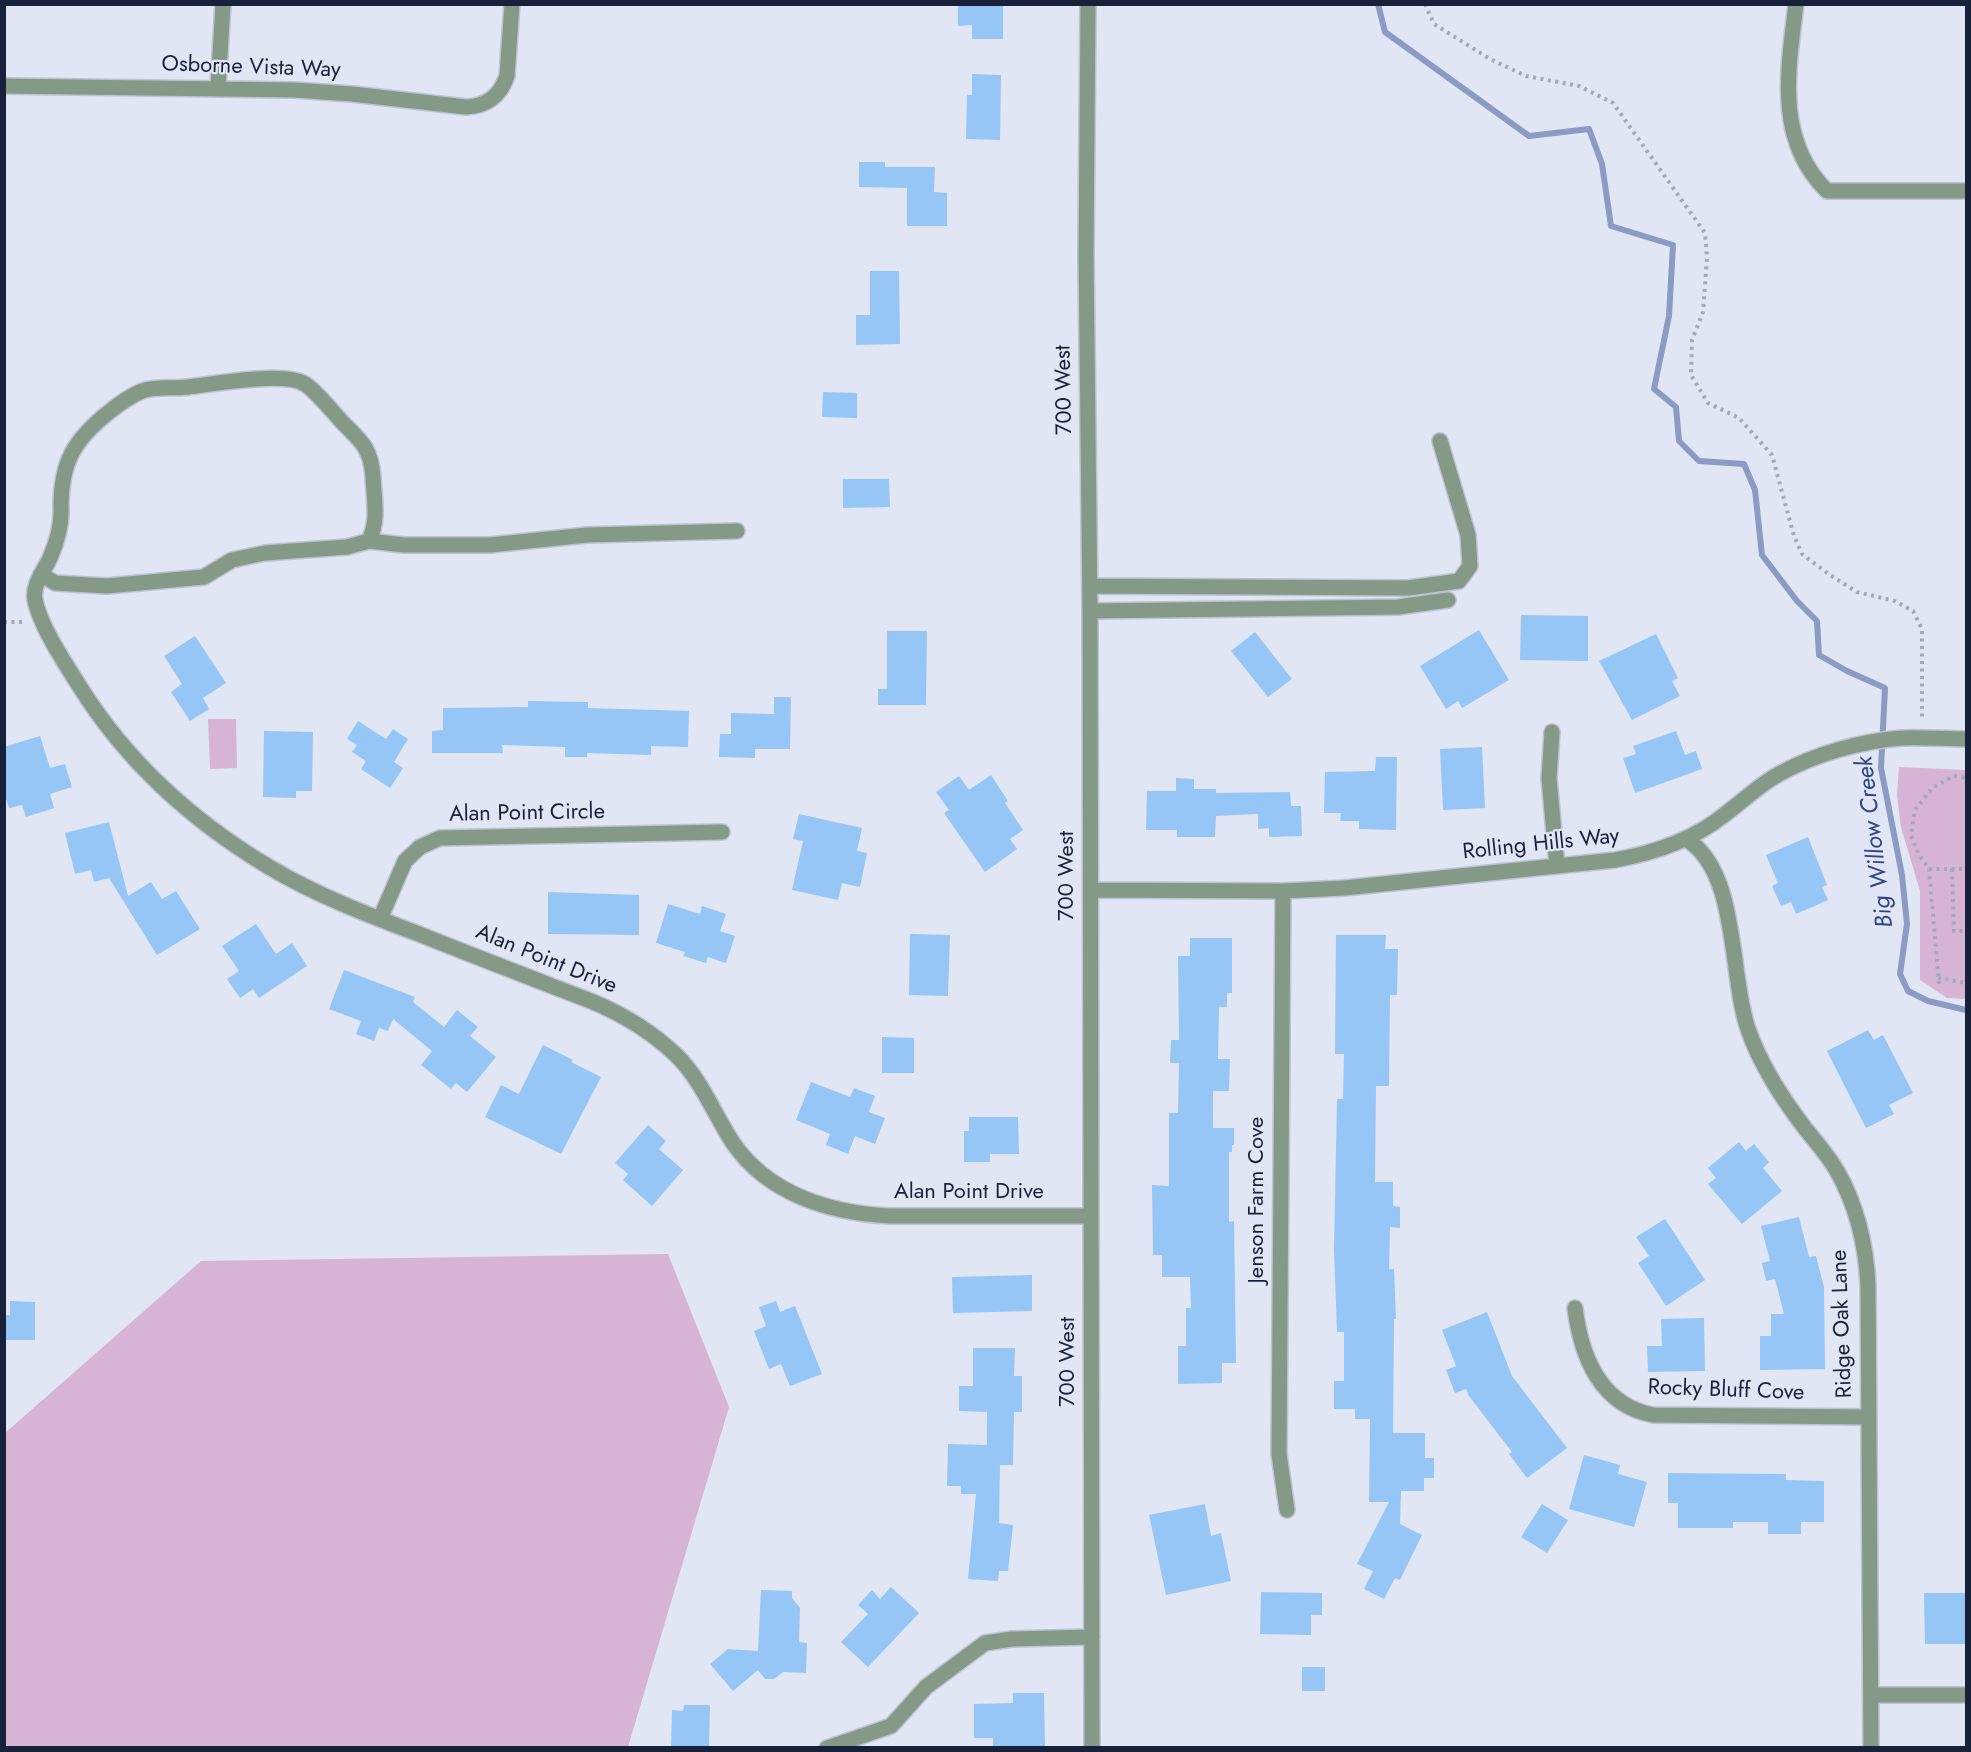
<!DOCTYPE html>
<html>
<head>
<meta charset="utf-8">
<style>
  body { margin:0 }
  #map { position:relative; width:1971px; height:1752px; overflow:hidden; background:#e1e6f4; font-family:Jost,sans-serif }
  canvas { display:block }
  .frame { position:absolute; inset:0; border:6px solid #18213a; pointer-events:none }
</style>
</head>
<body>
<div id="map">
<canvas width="1971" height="1752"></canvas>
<div class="frame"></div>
</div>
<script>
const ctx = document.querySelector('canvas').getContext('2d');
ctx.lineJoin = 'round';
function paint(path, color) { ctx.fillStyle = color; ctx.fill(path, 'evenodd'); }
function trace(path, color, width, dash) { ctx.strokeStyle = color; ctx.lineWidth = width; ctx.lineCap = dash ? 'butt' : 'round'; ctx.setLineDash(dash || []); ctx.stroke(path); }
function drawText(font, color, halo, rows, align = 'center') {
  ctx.font = font + ' Jost,sans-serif'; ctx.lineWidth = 4.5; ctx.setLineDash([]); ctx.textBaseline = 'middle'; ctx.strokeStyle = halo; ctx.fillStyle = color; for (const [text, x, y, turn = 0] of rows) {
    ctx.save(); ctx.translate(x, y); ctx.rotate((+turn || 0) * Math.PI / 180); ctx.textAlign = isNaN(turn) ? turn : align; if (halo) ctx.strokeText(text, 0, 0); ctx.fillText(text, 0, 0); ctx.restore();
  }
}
paint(new Path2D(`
  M208,719H236L237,768L210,769Z
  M1899,767L1966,770V999L1947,998L1920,980V891L1901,827L1897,795Z
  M668,1254L729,1407L628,1747H5V1433L201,1261Z`), '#d7b3d4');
trace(new Path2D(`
  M1378,4L1385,32L1529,136L1589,129L1602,164L1611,226L1673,245L1669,316L1654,389L1676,407L1679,441L1699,461L1744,464L1755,490L1762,555L1797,601L1817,621L1819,655L1847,671L1885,688L1881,768L1902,875L1907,924L1900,974L1908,991L1928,1001L1966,1010`), '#8c9bc3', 6);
paint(new Path2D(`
  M958,4H1003V39H972V25L958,26Z
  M972,74L1001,75L1000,140L966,139L967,95H972Z
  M859,162H885V167H935L934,192L947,193V226H907V188L859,187Z
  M870,271H899L900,344L856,345V315H870Z
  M823,392L857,393V418L822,417Z
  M843,479H889L890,507L843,508Z
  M1521,615L1588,616V661L1520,660Z
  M1479,630L1509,680L1462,708L1458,701L1446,709L1420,666Z
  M887,631H927L926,705H878V689H887Z
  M1255,632L1292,679L1268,697L1231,651Z
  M1656,634L1678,678L1672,681L1680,696L1632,720L1599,661Z
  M195,636L226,683L203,698L209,709L190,721L171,692L182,684L164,656Z
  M774,697H791L790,749H755V758L719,757L720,734H731V713L774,714Z
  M528,701L588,702V708L689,711L688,747L651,746V755L587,753V757H565V747L502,745L503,753H432V731L443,730V708L528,707Z
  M358,721L386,739L393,729L408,739L394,762L403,768L390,788L361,769L366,761L352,752L357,745L347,739Z
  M264,731L313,732L312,791H296V798L263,797Z
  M1676,731L1685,755L1696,751L1702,769L1635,793L1623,758L1636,754L1633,746Z
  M40,736L50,768L65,764L72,787L50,794L54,808L26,817L22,805L9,808L4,793V747Z
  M1482,747L1485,808L1443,810L1440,749Z
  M1376,757H1397L1396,830L1359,829V821H1340L1341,813H1324L1325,772L1375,771Z
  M991,775L1008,801L1005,803L1023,830L1010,839L1017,849L985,872L944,813L949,810L936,792L959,776L969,790Z
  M1176,778L1194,779V789H1216V793L1290,792L1291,806H1301L1302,836L1269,837V828L1258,829V814L1216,816L1215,837H1177V830H1146L1147,791H1176Z
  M799,814L862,828L857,851L867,853L860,887L842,883L838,900L792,890L803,841L793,839Z
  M109,822L128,896L151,882L162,899L176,891L200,929L157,955L109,878L94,882L91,870L75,874L65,833Z
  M1808,837L1827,885L1822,887L1828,900L1796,914L1791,902L1781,906L1772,886L1778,883L1766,855Z
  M548,892L639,895V935L548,934Z
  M668,904L700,914L702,906L726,914L720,931L735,936L726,963L708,957L706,963L683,956L685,952L656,943Z
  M256,924L276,954L292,943L307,966L259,998L253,989L240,998L227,979L239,971L222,946Z
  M910,934L950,935L948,996L909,995Z
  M1336,935H1386L1385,949H1398L1397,995H1390L1389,1086H1376L1375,1182H1393V1206L1400,1207V1228L1390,1227L1389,1269H1394L1396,1319H1394L1393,1433H1425V1458H1434V1478H1424V1491H1401L1400,1524L1422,1535L1400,1580L1395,1578L1384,1599L1364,1589L1373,1571L1357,1564L1389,1502H1369L1370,1419H1355V1409H1334V1381H1344V1332H1337L1334,1250L1337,1099H1343L1344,1054H1335Z
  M1190,938H1232V993H1227V1007H1219L1218,1059H1230L1229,1091H1213V1128H1234V1145H1232V1152H1229V1222L1234,1221L1236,1363H1222V1383L1178,1384V1346H1186V1308H1191L1190,1277H1162V1255H1153L1152,1185L1169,1186V1113H1178L1179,1063H1170L1171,1040H1179L1178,956H1190Z
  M344,970L415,997L413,1002L444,1027L457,1010L478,1027L470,1036L496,1057L467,1092L456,1083L451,1089L421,1065L432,1051L393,1019L388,1031L379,1028L374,1041L356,1034L361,1021L329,1009Z
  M1868,1030L1874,1040L1883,1035L1913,1093L1889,1105L1894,1114L1866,1128L1827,1051Z
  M882,1037L914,1038V1073H882Z
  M543,1045L573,1060L571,1062L601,1077L561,1154L485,1117L501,1085L519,1094Z
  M811,1082L850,1097L854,1088L875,1096L869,1112L885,1118L875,1144L855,1136L848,1154L826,1145L830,1134L796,1120Z
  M969,1117H1018L1019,1154H990V1162H964V1131H969Z
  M648,1125L666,1141L659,1149L683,1170L652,1206L623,1180L628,1174L615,1163Z
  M1739,1142L1746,1151L1754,1144L1769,1162L1763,1168L1782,1191L1742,1224L1708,1184L1716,1178L1708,1168Z
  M1799,1217L1809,1257L1816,1256L1824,1287L1825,1369L1760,1370V1336H1771V1314H1784L1775,1279L1766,1281L1762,1263L1770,1261L1761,1226Z
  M1665,1219L1705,1280L1666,1306L1638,1263L1649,1256L1636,1237Z
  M1032,1275V1311L953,1313L952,1277Z
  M10,1301L35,1302V1340H4V1315H10Z
  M776,1301L780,1312L795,1306L822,1374L790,1386L781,1364L769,1369L754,1331L766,1326L759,1307Z
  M1487,1312L1512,1376L1567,1448L1527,1478L1509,1454L1512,1452L1469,1396L1466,1389L1455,1393L1446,1370L1456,1366L1442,1330Z
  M1704,1318L1705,1371L1648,1372L1647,1346H1662L1661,1319Z
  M973,1348H1015L1014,1376H1022V1412H1014L1013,1465H1000L999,1523L1013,1525L1008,1571H999L998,1581L968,1579L976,1494H961V1486H947L948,1444L987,1445V1412L959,1411V1386H973Z
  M1584,1455L1620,1465L1618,1474L1647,1482L1634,1527L1569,1509Z
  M1668,1473L1786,1474V1480L1824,1481V1522H1801V1534H1768V1522H1733V1528H1678V1503H1668Z
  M1205,1504L1211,1536L1221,1533L1231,1581L1166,1595L1149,1515Z
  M1542,1504L1568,1520L1547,1553L1521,1537Z
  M891,1587L919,1613L868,1667L841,1642L868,1614L858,1605L872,1590L880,1599Z
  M761,1590L792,1591V1598L800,1608L799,1642L807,1643L806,1673L783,1672L774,1679H765L758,1670L733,1691L710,1664L728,1649L758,1651Z
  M1261,1592L1322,1593V1615H1311V1635L1260,1634Z
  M1924,1593H1966V1644H1925Z
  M1302,1667H1325V1691H1302Z
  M1013,1693H1044L1045,1748H993V1738H974V1704L1013,1703Z
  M684,1705H710L709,1748H671L672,1710L683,1711Z`), '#95c6f5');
const minor = new Path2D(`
  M1088,4L1086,254L1090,611L1092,1748
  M1796,4C1788,70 1775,140 1827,191H1966
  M4,86L294,90L352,94L466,107C487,106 500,96 507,76L512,4
  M218,88L223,4
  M369,541L404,545H490L587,535L737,531
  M41,574L55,583L107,586L204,577L232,560L265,553L347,547L369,541C379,519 374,500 373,477C371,448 361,441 342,422C333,412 315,390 305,384C284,371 214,384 188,387C174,389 156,386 142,391C130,396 119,404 109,412C74,440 61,462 61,507C62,524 57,542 50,558C44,571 32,585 35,600C40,626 66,665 80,687C127,762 194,822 269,867C316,895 368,915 419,934C476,957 534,979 591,1001C622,1014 651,1031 676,1055C701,1079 714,1114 733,1143C769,1195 831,1213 890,1216H1091
  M1090,586L1408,588L1459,581L1470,566L1468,535L1440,441
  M1090,611L1398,607L1448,600
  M1552,732L1549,778L1557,866
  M1686,839C1739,871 1729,974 1748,1029C1760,1064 1782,1098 1804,1127C1816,1142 1828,1155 1837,1171C1857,1206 1866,1245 1868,1285L1871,1748
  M1091,890L1283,891L1344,888L1615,860C1654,853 1693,840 1724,815C1743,801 1759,785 1779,774C1815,754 1861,741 1902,738C1923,737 1945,739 1966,739
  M1283,891L1279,1454L1287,1510
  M380,919L405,861L420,847L440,838L722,832
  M1575,1308C1581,1356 1600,1405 1653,1415L1869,1417
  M1871,1695H1966
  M827,1748L891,1726L926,1687L985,1643L1012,1639L1092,1637`);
trace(minor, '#bdc3d3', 18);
trace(new Path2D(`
  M1425,4L1434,24L1490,59L1526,76L1579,86L1613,103L1705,233L1707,258L1703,312L1692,340L1691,375L1708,403L1739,418L1772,455L1794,536L1802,554L1830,575L1857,592L1895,601L1913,611L1922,629V721
  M4,622H26
  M1929,869H1966
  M1952,869L1954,931H1966
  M1938,978L1966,983
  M1939,984L1929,869L1918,853L1911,835L1915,810L1932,788L1954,776L1966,778`), '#a3a9ba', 4, [3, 4.5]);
trace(minor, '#849a87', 15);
drawText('22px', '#18213a', '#e1e6f4', [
  ["Osborne Vista Way",251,68,2],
  ["700 West",1065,390,-91],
  ["Alan Point Circle",527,814,-1],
  ["Rolling Hills Way",1541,845,-6],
  ["700 West",1068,876,-90],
  ["Alan Point Drive",546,960,22],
  ["Alan Point Drive",969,1193],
  ["Jenson Farm Cove",1258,1200,-90],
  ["Ridge Oak Lane",1843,1324,-92],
  ["700 West",1069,1362,-90],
  ["Rocky Bluff Cove",1726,1391,2]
]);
drawText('italic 24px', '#304488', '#e1e6f4', [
  ["Big Willow Creek",1876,842,-97]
]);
</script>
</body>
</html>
